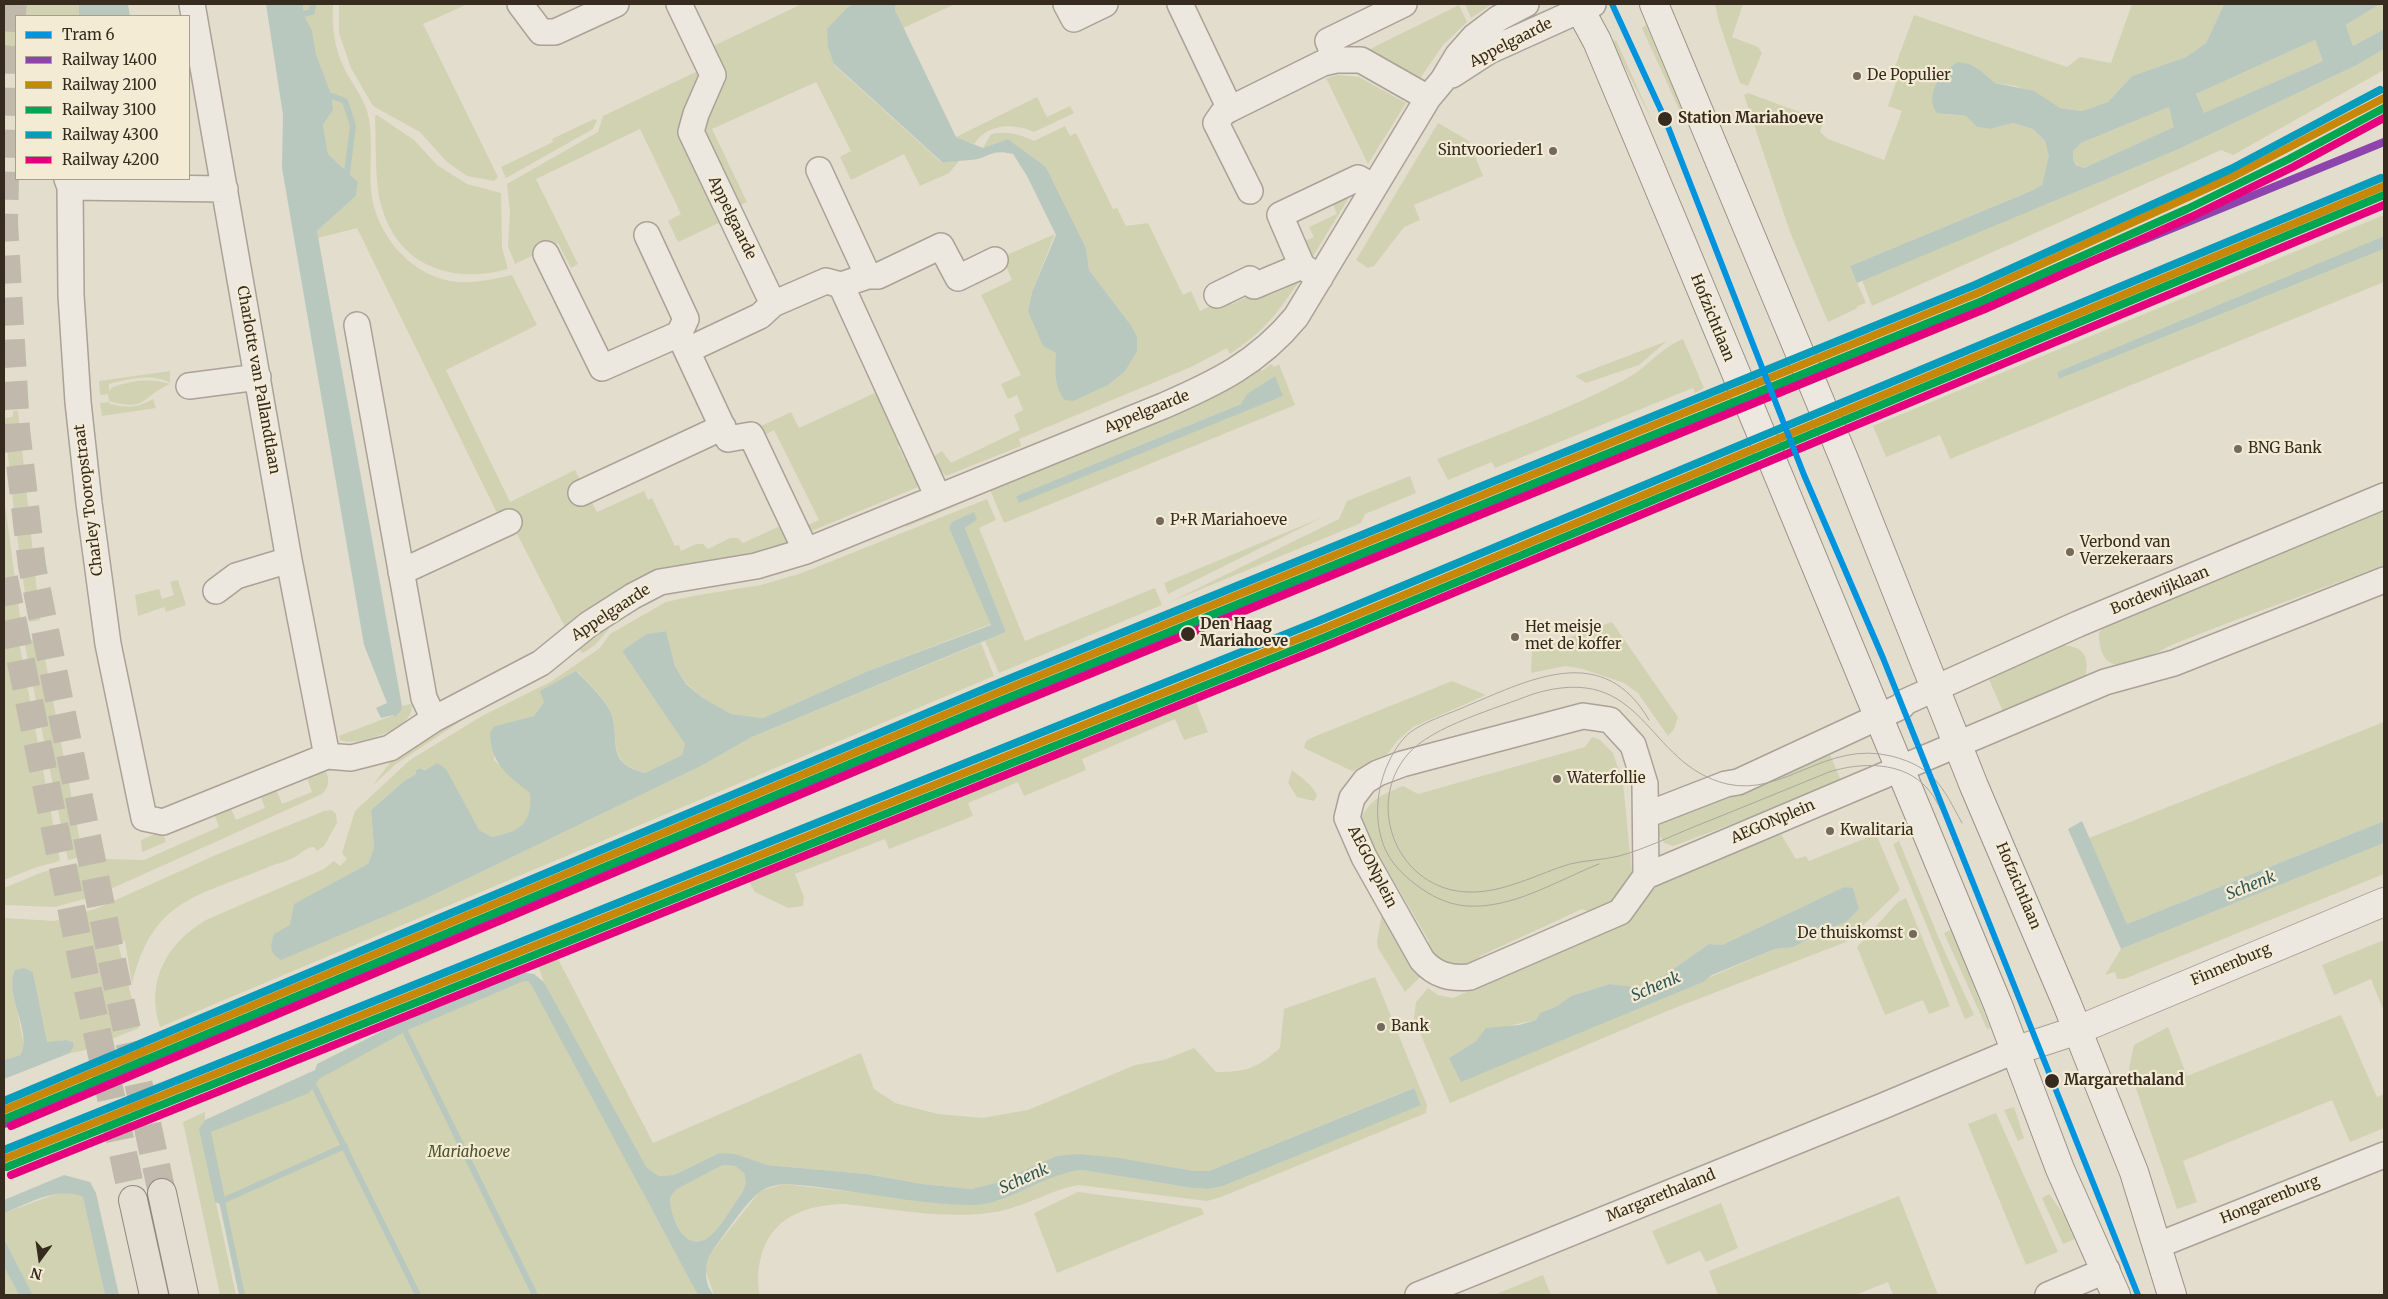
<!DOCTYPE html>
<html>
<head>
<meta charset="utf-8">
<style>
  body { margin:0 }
  #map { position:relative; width:2388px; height:1299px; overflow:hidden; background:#e3ddce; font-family:Merriweather,serif }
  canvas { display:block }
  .frame { position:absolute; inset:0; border:5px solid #372b1f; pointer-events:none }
  .legend { position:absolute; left:15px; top:15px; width:175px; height:165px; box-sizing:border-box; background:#f4ebd5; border:1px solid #a89e8c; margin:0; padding:6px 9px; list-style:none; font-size:15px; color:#372b1f }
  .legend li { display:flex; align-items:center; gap:10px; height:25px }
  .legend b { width:25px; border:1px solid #a89e8c }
  .north { position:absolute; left:15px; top:1234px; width:50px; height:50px; -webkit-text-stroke:4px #f4ebd5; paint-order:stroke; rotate:194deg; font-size:14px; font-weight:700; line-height:20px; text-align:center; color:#372b1f }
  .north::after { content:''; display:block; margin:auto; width:18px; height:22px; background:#372b1f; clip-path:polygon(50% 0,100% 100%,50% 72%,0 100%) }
</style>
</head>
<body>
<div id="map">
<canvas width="2388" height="1299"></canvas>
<div class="frame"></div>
<ul class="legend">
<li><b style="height:6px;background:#0093de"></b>Tram 6</li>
<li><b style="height:6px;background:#8e44ad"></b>Railway 1400</li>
<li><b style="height:6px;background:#c78708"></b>Railway 2100</li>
<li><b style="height:6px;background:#00a651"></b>Railway 3100</li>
<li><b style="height:6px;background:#069cbc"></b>Railway 4300</li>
<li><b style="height:6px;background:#e5007d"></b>Railway 4200</li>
</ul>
<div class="north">N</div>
</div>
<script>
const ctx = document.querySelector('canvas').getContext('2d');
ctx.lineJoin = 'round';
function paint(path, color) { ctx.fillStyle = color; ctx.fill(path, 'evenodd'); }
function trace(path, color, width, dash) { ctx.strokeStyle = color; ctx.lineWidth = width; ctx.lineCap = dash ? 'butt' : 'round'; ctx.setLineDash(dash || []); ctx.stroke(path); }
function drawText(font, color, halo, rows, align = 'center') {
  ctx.font = font + ' Merriweather,serif'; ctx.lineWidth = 4.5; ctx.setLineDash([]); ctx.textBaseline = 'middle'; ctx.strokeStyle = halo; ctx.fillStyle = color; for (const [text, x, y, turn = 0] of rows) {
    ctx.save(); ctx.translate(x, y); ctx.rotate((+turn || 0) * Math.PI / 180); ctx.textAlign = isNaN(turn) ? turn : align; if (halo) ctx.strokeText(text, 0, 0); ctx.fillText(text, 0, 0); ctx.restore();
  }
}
paint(new Path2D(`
  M4,4H79V16H16V62H5L4,151Z
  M303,4H333C332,28 334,48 345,70C352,83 362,96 367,111C374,135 369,165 371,190C375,235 413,279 459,282C477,283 494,279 512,275L537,325L446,370L510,502L575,470L597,512L644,491L648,500L652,498L675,546L679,545L681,551L696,544H703L708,549L730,538H738L743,543L780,526L788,544L751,553L656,569L584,611L565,627L514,528L499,517L357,228L318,238L317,231L356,196L358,182L328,154L323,125L333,110L332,96L316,54L312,30L303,14Z
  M339,4H468L423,24L498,177L494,181L467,176L447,162L420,132L373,106L351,68L339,33Z
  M802,4H854L848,7L834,65L942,163L960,160L949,173L920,186L904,154L851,180L840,157L851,151L816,82L712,129L747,202L736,207L699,130L707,49Z
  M896,4H955L903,28L895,10Z
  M1465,4H1492L1471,18Z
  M1715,4H1743L1732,37L1758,47L1762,53L1748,86L1740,83L1719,22Z
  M2132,4H2224L2206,43L2186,57L2132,76L2108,102L2082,111L2060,108L2016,86L1995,83L1980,70L1945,114L1966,116L1977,127L1990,129L2013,123L2033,129L2045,141L2050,156L2042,185L2031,191L1850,266L1866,303L1858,306L1856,309L1828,322L1790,232L1744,95L1748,93L1824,121L1820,132L1828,139L1884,160L1902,111L1888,106L1896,83L1890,80L1914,15L2067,67L2080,57L2111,63Z
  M2380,4H2384V29L2353,46L2346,25Z
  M1459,5L1467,22L1443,45L1419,80L1364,52Z
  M1646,25L1686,117L1683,118L1642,28Z
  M1616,40L1654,124L1612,42Z
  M2315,40L2323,61L2204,114L2196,94Z
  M2384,49V70L2233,155L2221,150L1872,306L1862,280L2179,149L2355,66Z
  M698,71L703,82L690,107L725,220L678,242L668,221L681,214L640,129L536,179L578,264L571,268L558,243L515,264L508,246L510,213L507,184L598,132L603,116Z
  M1338,75L1359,77L1406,103L1368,164L1326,78Z
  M1037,97L1047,117L1070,106L1074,113L1034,132C1013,122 987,124 974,144L956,137Z
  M2169,107L2175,127L2084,168L2077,165L2073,159V151L2081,143Z
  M377,115L414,140L437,165L467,184L501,193L502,248L508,269C450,285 395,265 380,201C375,179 376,140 375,116Z
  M594,119L597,120L593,129L506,178L501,167L553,142L552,139Z
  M1438,123L1469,141L1483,176L1414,205L1420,220L1404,227L1374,266L1368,268L1356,260Z
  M1065,126L1070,136L1076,133L1113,209L1117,208L1126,226L1148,223L1183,295L1191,291L1200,311L1229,297L1232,304L1264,289L1268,296L1298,283C1275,316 1264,331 1230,354L1227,348L1191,367L1019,439L1021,446L946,476L934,464V456L942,451L951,463L1020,430L1014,415L1023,410L1017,395L1008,399L1001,384L1021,375L981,295L1012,280L1002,257L1055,234L1032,292L1028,311L1130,324L1089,270L1086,248L1046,167L1008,139L983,148L991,134C1007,131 1019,134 1034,141Z
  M1354,189L1309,263L1299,244L1314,237L1309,227L1337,214L1331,200Z
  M2384,215V236L2057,372L2059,379L2384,249V282L1950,459L1940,435L1886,457L1873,426Z
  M1683,339L1704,388L1695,393L1693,388L1495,468L1492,462L1448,480L1437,459C1500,434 1565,411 1624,380C1646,369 1660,348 1683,339Z
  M1667,341L1639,365L1586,383L1575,376Z
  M1271,364L1275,367L1279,364L1295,405L1004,523L988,485L1257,366L1262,371ZM1275,377L1282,396L1019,502L1016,496L1241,404L1255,389Z
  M170,371V383C153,373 129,379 109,384V392L111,388C130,380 150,378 170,384C140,397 148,412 109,401L108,394L100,395L99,381Z
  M879,391L905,442L898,446L905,460L912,457L923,485L809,532L806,526L819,520L774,430L761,437L757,428L791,412L799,428Z
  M153,399L156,408L102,416L100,403L109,402L110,404C127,408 137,408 153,399Z
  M13,411H18L40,620L29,622L15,521L4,418L13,417Z
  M1410,476L1416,493L1365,514L1361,523L1170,602L1339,519L1347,501Z
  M983,488L985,493L906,527L903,520Z
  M4,497L21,624L9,626L12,643L19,642L60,861L37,867L4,880Z
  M987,499L996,520L979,528L1025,641L1155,588L1162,605L999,673L985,641L1006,632L965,528L977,520L949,528L991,624L868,671L763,718L731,714L703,698L686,683L675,666L666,631L646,634L622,651L686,744L682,755L645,773C605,761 621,742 611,713C607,700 586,681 577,671L544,702L534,716L496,726L494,760L530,793C532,825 522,831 492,837L479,830L470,815L421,768L416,770V774L404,781L371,810L374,848L368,864V922L423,900L701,766L752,737L981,643L994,676L160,1027C145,981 167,943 206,920L324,869L334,861L340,866L347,859L342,853L355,811L410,760L482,716L552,681L600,648L610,634L666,602L693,596L761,585L802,573Z
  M2384,507V565C2314,592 2243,616 2174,644C2158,651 2135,668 2117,665C2101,662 2099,645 2099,632L2111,621L2185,593Z
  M1323,517L1168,594L1164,583Z
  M178,580L186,605L166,612L164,607L138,616L135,595L159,589L162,599L174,595L170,582Z
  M1612,622L1678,717L1674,729L1668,736L1638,693L1624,683L1583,669L1565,666L1531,673L1532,651Z
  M605,623L609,629L595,645L583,653L575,647Z
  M41,638L80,841L87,847L96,849L97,853L68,860L24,641Z
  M2063,645C2087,647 2090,660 2084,681L2005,716L1987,675Z
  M1452,681L1486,695L1413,727L1397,741L1381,763L1352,771L1304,748L1306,741L1311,738Z
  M1194,697L1208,732L1184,740L1175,719L1082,759L1086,770L1024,796L1018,782L968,803L973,816L889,849L885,839L795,874L804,897L803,906L788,908L755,892L743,872L891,816L892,818Z
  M411,704C419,727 355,748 340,740L339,736L394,715L395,717L401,711L402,706Z
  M461,714L464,719L396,764L372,786L393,759Z
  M2384,722V821L2127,924L2089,838Z
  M1592,737L1600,740L1613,753L1623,783L1632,873L1627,890L1616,902L1594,913L1582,909L1480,956L1476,966L1446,967L1426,951L1429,941L1380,857L1370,852L1361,818C1372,798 1382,795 1403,786L1418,794L1585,747Z
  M1829,752L1842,783L1673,846L1664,843L1659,834L1660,825L1668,817Z
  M324,767C329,778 331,785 322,794L95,896L55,907L4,905V888L43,872L105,859L144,860L219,827L213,811L229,804L236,820L265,808L259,792L275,786L282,804L312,792L306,775Z
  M1292,770C1302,778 1311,784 1317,795L1314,801L1297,797L1288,783Z
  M332,810L336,814L337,823L324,846L317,851L314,847C306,847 302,853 295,857C286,862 275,864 266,868C194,898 153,899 132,984L125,941L118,943L139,1028L82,1051L70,1053L74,1046L73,1042L66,1040L47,1043L33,972L13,976L12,985L24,1045L20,1055L4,1060V918L55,921L98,908L218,854L324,811Z
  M162,831L166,842L142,852L141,840Z
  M1779,831L1796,859L1806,856L1809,861L1876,834L1900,890L1846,942L1667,1011L1450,1103L1414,1019L1416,1002L1428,988L1438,995L1453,998L1626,921L1663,879ZM1844,887L1853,889L1859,909C1838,929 1805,946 1775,949L1664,997L1449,1058L1476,1041L1512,1025L1536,1020L1540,1013L1557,1006L1571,996L1609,984L1637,987L1653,983L1709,944L1722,945Z
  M1899,841L1940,941L1974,1015L1965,1019L1893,844Z
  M2384,843V874L2124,979H2117L2115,972L2105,975L2121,949Z
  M1906,898L1950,1006L1929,1014L1923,1000L1885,1015L1857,947L1898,902Z
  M1382,913L1420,977L1405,992L1378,948L1377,941Z
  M1951,930H1952L1990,1028L1987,1029L1944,933Z
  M2384,940V1012L2371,979L2334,995L2322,965Z
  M556,955L653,1143L861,1053L874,1089L895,1103L938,1114L982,1118L1028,1110L1135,1065L1164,1060L1194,1048L1216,1072C1247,1072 1257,1068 1280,1048L1284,1009L1375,977L1427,1105L1426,1113L1221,1197L1207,1201L1078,1185C1051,1190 1028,1205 1001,1211C950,1221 895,1209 844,1204C804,1205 769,1218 760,1261C758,1271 757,1285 760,1295H714L705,1269L710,1254L760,1191L784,1184L939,1202L998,1201L1051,1176L1065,1172L1082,1170L1192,1188L1208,1189L1223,1186L1421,1104L1413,1088L1209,1171H1194L1120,1158L971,1189L923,1184L866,1174L767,1165L719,1153L674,1175L659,1176L647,1168L544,982L537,963Z
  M519,976L538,981L705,1295H243L204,1133L415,1021Z
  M2341,1015L2377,1097L2384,1094V1128L2350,1142L2332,1100L2183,1161L2197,1202L2177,1209L2129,1068L2134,1045L2168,1027L2187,1076Z
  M2014,1107L2024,1138L2018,1141L2004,1110Z
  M205,1112V1120L200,1129L236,1295H220L183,1122Z
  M1996,1113L2058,1252L2026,1265L1968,1124Z
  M723,1165L735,1166L744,1173L746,1183L743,1191C734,1203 722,1226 710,1236C685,1256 670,1217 670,1197L677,1189Z
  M1078,1192L1201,1208L1204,1214L1057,1273L1034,1213Z
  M59,1193H76L84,1197L105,1295H33L4,1239V1213Z
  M2049,1194L2072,1226L2075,1239L2063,1244L2042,1198Z
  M1899,1196L1938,1295H1893L1888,1282L1855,1295H1718L1709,1271Z
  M1721,1203L1738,1248L1706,1262L1700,1251L1667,1265L1652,1231Z
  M4,1267L19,1295H4Z
  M1543,1275L1551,1295H1494Z`), '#d1d2b1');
paint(new Path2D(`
  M79,4H128L130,16H79Z
  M266,4H303V14L312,30L316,54L332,96L333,110L323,125L328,154L358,182L356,196L317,231L402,706L401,711L395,717L393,715L381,718L376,708L387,703L364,645L282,168L283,115Z
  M854,4H896L895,10L956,137L983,148L1008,139L1046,167L1086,248L1089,270L1130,324L1137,337V351L1125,371L1108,385L1073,401L1064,400C1054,385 1055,370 1056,353L1043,346L1028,311L1032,292L1056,235L1027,176L1013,154C990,148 989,159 970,160C961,161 952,161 943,163L834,64L828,47L827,29L848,7Z
  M2224,4H2380L2346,25L2353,46L2384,29V49L2355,66L2179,149L1857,283L1850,266L2031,191L2042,185L2049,156L2045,141L2033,129L2013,123L1990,129L1977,127L1966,116L1937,113C1923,94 1942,72 1958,62L1969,64L1980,70L1995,83L2034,91L2060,108L2082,111L2108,102L2132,76L2186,57L2206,43ZM2315,40L2323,61L2204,113L2196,94ZM2169,107L2174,127L2084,168L2076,165L2073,159V151L2081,143Z
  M2384,236V249L2059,379L2057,372Z
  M1275,376L1283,396L1019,503L1016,496L1241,404L1247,394Z
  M974,512L977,520L965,528L1006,632L752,737L701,766L423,900L281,960C269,953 270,946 274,934L290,925L294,904L368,864L374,848L371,810L404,781L416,774V770L421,768L424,771L437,763L446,769L479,830L492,837C521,831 532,824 530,793C507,775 490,763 490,732L495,726L534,716L544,702L540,691L576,671C586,681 606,700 611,713C621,742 604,762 645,773L682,755L685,744L622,651L646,634L666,631L675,666L686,684L703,698L731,714L763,718L868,671L991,625L949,528L952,522Z
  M2082,821L2127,924L2384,821V843L2121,949L2068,829Z
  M1844,887L1853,888L1859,909L1847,921L1793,947L1775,949L1712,975L1703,982L1461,1082L1449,1058L1476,1041L1486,1028L1519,1025L1536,1020L1540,1013L1557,1006L1571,996L1609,984L1637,987L1653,983L1709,944L1722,945Z
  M24,968L33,972L47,1042L66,1040L73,1042L74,1046L70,1053L4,1079V1060L20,1055C34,1035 3,994 15,970Z
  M520,972L534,974L544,982L647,1168L659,1176L674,1175L719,1153L735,1154L767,1165L866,1174L923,1184L971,1189L996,1183L1057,1156L1078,1154L1120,1158L1194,1171H1209L1414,1088L1421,1105L1223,1186L1208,1189L1192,1188L1082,1170C1042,1174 1010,1204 975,1205C912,1205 849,1188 786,1184C779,1184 767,1187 761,1191C746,1202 725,1234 713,1250C704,1261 703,1284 714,1295H698L532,986L528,981H524L410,1029L319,1079L309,1093L211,1132L226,1203L222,1205L215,1202L199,1129L205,1120L315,1070L317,1064L408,1018ZM723,1165L735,1166L744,1173L746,1183L743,1191C734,1203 722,1226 710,1236C685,1256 670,1217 670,1197L677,1189Z
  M64,1175L90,1182L96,1193L119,1295H105L83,1197C59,1185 27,1204 4,1213V1200Z
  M4,1239L33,1295H19L4,1267Z`), '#b9c8bf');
trace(new Path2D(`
  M303,14L312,12L313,4
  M332,96L345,101L353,126L347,173
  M404,1029L535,1295
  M314,1086L418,1295
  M242,1295L222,1201L345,1146`), '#b9c8bf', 6);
trace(new Path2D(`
  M13,4L8,49L4,223L16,429L32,566L114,970L162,1193
  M4,578L85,976L133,1200`), '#c1b9ab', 28, [28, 14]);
const minor = new Path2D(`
  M192,4L289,560L327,756L351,758L390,748L434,719L541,663L589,624L633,596L660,582L756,566L806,551L1163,406C1216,383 1258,363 1296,317L1428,98L1443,80L1458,55L1474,37L1499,18L1526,4
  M520,4L541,32H555L616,4
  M679,4L713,75L696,114L691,132L773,304L826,281L841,285L938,497
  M1066,4L1074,19L1105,4
  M1180,4L1230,109L1323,63L1336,60H1361L1428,98
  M1336,60L1328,41L1404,4
  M1452,75L1489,51L1593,4
  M1230,109L1223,113L1216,123L1250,191
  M819,170L868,276
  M67,179L70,187L71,295L78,402L89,503L108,644L144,818L163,822L327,756
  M70,187L225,189
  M647,235L686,319L679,334
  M546,254L602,368L679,334L728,439L751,435L806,551
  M1320,278L1302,266L1280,215L1358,178L1374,187
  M841,285L868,276H878L941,246L958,278L995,260
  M1217,295L1250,279L1254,286L1302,266
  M357,325L424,698L434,719
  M688,350L760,316L773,304
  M189,386L258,377
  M581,493L723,427
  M401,572L509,522
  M216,591L236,576L289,560
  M1646,815L1726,784L1738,782L1902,706L1905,702L2078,624L2384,496
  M1646,876L1645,784L1633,745L1610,720L1583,716L1402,764L1378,773L1365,781L1352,798L1347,818L1364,857L1422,960C1435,975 1450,979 1470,977L1620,912L1646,876L2105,682L2174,663L2384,580
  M2156,1246L2384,1155
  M1418,1295L1883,1106L2014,1051
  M2048,1295L2107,1270`);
const tertiary = new Path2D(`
  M2014,1051L2078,1030L2384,902`);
const secondary = new Path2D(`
  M1577,4L1597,41L1682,243L1998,1005L2060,1169L2116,1295
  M1654,4L1844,459L1974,786L2067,1004L2134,1172L2172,1295`);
const primary = new Path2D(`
  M162,1193L184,1295
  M133,1200L154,1295`);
trace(minor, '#a8a297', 28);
trace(tertiary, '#a8a297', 30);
trace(secondary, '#989286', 30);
trace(primary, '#8e887e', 30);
trace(minor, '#ece8df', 25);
trace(tertiary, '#ece8df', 28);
trace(secondary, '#ece8df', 28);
trace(primary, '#e3ded1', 28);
trace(new Path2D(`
  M1951,828C1943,815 1937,799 1927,788C1903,761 1861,762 1829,772C1785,790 1741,808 1696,826C1671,836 1645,849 1619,856C1603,860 1586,860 1570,864C1537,874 1504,893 1469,892C1399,891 1363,806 1408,754C1432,726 1498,708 1533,694C1646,660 1644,764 1727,784C1784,797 1826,740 1891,756C1934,767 1942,786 1962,823
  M1599,864C1558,880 1513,909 1467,906C1453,905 1440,900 1428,893C1412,883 1394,868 1386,851C1369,815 1379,766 1405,737C1418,723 1452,713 1469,705C1533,678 1604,642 1649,720`), '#aba79f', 1);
trace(new Path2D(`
  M4,1124L969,719L2384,142`), '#8e44ad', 8);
trace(new Path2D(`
  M4,1110L992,695L1978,293L2234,176L2384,98
  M4,1159L1320,630L2384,186`), '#c78708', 8);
trace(new Path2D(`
  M7,1118L995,703L1982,301L2187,209L2289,159L2384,108
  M7,1167L1323,638L2384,195`), '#00a651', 8);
trace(new Path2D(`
  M4,1101L989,687L1975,285L2231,169L2380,90
  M4,1150L1316,622L2381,178`), '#069cbc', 8);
trace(new Path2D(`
  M11,1126L999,711L1985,309L2191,217L2293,167L2384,118
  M11,1175L1326,646L2384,205`), '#e5007d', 8);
trace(new Path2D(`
  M1612,4L1665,119L1804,475L1883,658L2138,1295`), '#0093de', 6);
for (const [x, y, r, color] of [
  [1857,76,5,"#73695c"],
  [1665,119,8,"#372b1f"],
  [1553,151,5,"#73695c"],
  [2238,449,5,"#73695c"],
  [1160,521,5,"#73695c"],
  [2070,552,5,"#73695c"],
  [1188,634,8,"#372b1f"],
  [1515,637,5,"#73695c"],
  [1557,779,5,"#73695c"],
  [1830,831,5,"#73695c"],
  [1913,934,5,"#73695c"],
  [1381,1027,5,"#73695c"],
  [2052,1081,8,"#372b1f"]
]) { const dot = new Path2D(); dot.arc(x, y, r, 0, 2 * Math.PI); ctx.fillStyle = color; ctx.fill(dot); trace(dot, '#f4ebd5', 2); }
drawText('15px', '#372b1f', '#f4ebd5', [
  ["Appelgaarde",1511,43,-27],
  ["Appelgaarde",732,218,64],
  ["Hofzichtlaan",1712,318,68],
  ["Charlotte van Pallandtlaan",258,380,80],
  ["Appelgaarde",1147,412,-22],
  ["Charley Tooropstraat",89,500,-97],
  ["Bordewijklaan",2160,591,-22],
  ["Appelgaarde",611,613,-33],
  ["AEGONplein",1773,822,-23],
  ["AEGONplein",1372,867,63],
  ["Hofzichtlaan",2018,886,67],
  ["Finnenburg",2231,965,-23],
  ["Margarethaland",1661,1196,-22],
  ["Hongarenburg",2270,1200,-22]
]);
drawText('15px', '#372b1f', '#f4ebd5', [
  ["De Populier",1867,76],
  ["Sintvoorieder1",1543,151,"right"],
  ["BNG Bank",2248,449],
  ["P+R Mariahoeve",1170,521],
  ["Verbond van",2080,543],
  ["Verzekeraars",2080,560],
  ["Het meisje",1525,628],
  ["met de koffer",1525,645],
  ["Waterfollie",1567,779],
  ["Kwalitaria",1840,831],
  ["De thuiskomst",1903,934,"right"],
  ["Bank",1391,1027]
], 'left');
drawText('bold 15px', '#372b1f', '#f4ebd5', [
  ["Station Mariahoeve",1678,119],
  ["Den Haag",1200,625],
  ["Mariahoeve",1200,642],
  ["Margarethaland",2064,1081]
], 'left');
drawText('italic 15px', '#465227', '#f4ebd5', [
  ["Mariahoeve",469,1153]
]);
drawText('italic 16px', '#2f5654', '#f4ebd5', [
  ["Schenk",2251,886,-22],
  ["Schenk",1656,987,-23],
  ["Schenk",1024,1179,-24]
]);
</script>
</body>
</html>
